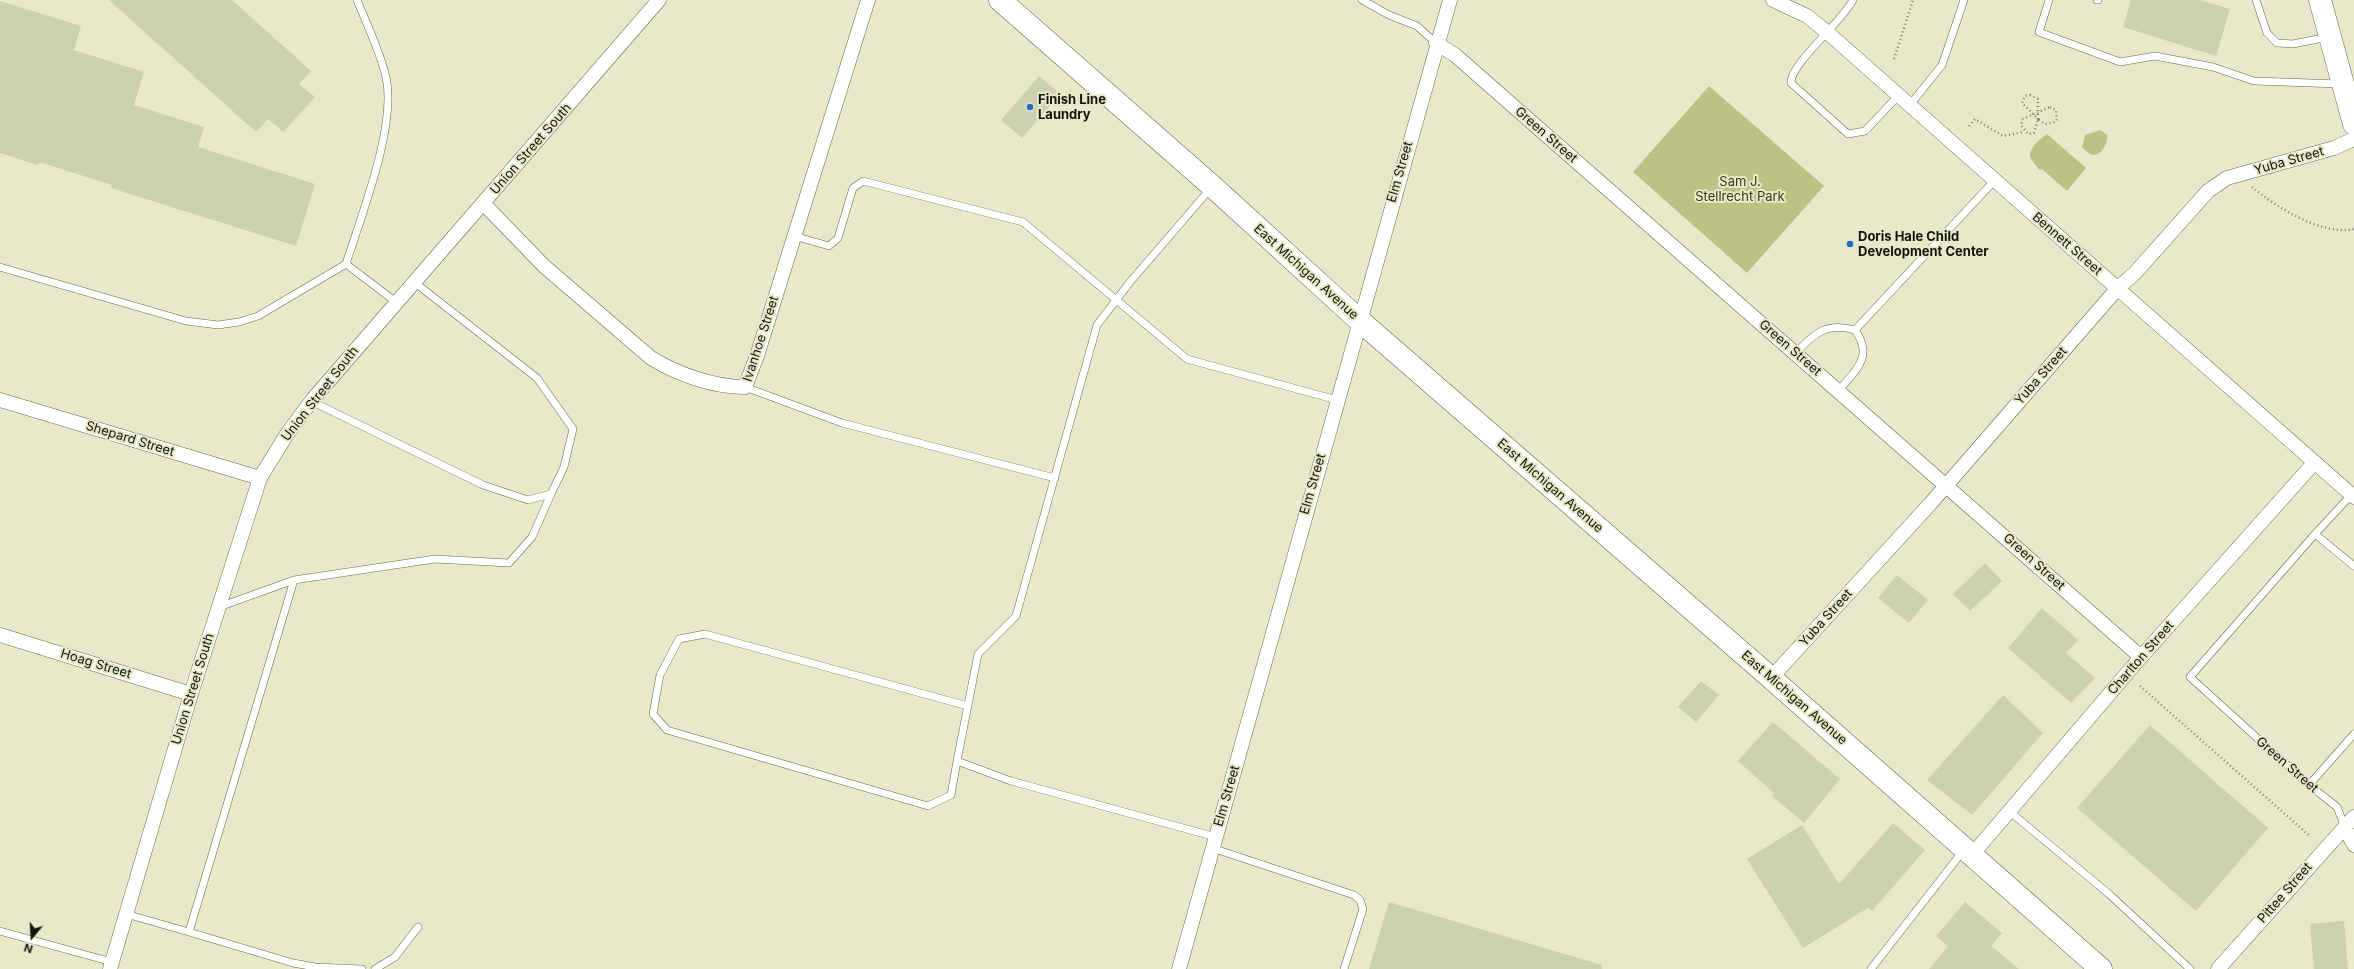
<!DOCTYPE html>
<html>
<head>
<meta charset="utf-8">
<style>
  body { margin:0 }
  #map { position:relative; width:2354px; height:969px; overflow:hidden; background:#e7e9ca; font-family:Inter,sans-serif }
  canvas { display:block }
  .north { position:absolute; left:12px; top:917px; width:40px; height:40px; -webkit-text-stroke:3px #e7e9ca; paint-order:stroke; rotate:198deg; font-size:11px; font-weight:700; line-height:16px; text-align:center; color:#131308 }
  .north::after { content:''; display:block; margin:auto; width:14px; height:18px; background:#131308; clip-path:polygon(50% 0,100% 100%,50% 72%,0 100%) }
</style>
</head>
<body>
<div id="map">
<canvas width="2354" height="969"></canvas>
<div class="north">N</div>
</div>
<script>
const ctx = document.querySelector('canvas').getContext('2d');
ctx.lineJoin = 'round';
function paint(path, color) { ctx.fillStyle = color; ctx.fill(path, 'evenodd'); }
function trace(path, color, width, dash) { ctx.strokeStyle = color; ctx.lineWidth = width; ctx.lineCap = dash ? 'butt' : 'round'; ctx.setLineDash(dash || []); ctx.stroke(path); }
function drawText(font, color, halo, rows, align = 'center') {
  ctx.font = font + ' Inter,sans-serif'; ctx.lineWidth = 4; ctx.setLineDash([]); ctx.textBaseline = 'middle'; ctx.strokeStyle = halo; ctx.fillStyle = color; for (const [text, x, y, turn = 0] of rows) {
    ctx.save(); ctx.translate(x, y); ctx.rotate((+turn || 0) * Math.PI / 180); ctx.textAlign = isNaN(turn) ? turn : align; if (halo) ctx.strokeText(text, 0, 0); ctx.fillText(text, 0, 0); ctx.restore();
  }
}
paint(new Path2D(`
  M1709,86L1824,186L1747,273L1633,172Z
  M2100,130L2107,135C2108,144 2102,155 2092,155L2082,148L2085,135Z
  M2047,134L2086,168L2067,191L2042,169L2039,170L2030,157C2029,148 2040,139 2047,134Z`), '#bdc183');
paint(new Path2D(`
  M109,0H232L311,71L299,84L315,97L283,132L268,119L256,132Z
  M2131,0H2200L2230,9L2216,56L2123,27Z
  M0,1L81,26L74,50L144,72L134,105L204,127L198,147L315,184L296,246L111,188L112,185L39,162L38,165L0,153Z
  M1039,76L1060,94L1022,138L1001,120Z
  M1985,563L2002,581L1970,611L1953,594Z
  M1897,575L1928,600L1909,623L1878,598Z
  M2042,608L2078,640L2066,653L2095,678L2071,703L2008,648Z
  M1701,681L1719,695L1696,722L1678,707Z
  M2003,695L2043,733L1972,815L1927,780Z
  M1773,722L1840,779L1804,823L1772,796L1774,793L1738,761Z
  M2150,725L2268,828L2196,911L2077,808Z
  M1893,823L1925,850L1872,911L1868,908L1803,948L1747,859L1802,825L1839,884Z
  M1389,902L1602,965V969H1369Z
  M1965,902L2002,933L1991,946L2019,969H1929L1948,946L1936,936Z
  M2344,921L2348,969H2314L2310,924Z`), '#cccfb0');
const service = new Path2D(`
  M357,0C367,25 380,51 386,77C397,126 361,216 346,264L396,302
  M1362,0L1389,15L1417,26L1436,43
  M1853,0C1842,22 1790,64 1791,83L1848,134L1865,131L1899,95
  M2049,0L2039,32L2120,62L2155,56L2213,67L2254,81L2340,84
  M2097,0H2098
  M2256,0L2267,33L2277,43L2293,44L2328,37
  M1910,105L1942,65L1964,0
  M1211,188L1130,282L1097,325L1016,616L978,654L957,761L1011,781L1216,837
  M794,236L829,246L838,238L853,188L863,181L1023,222L1187,359L1337,400
  M0,267L186,321L218,325L239,322L258,316L346,264
  M1796,353C1814,333 1827,322 1855,330L1995,180
  M745,387L842,423L1055,478
  M1838,391C1856,370 1874,357 1855,330
  M311,401L483,485L528,500L551,494L564,467L573,429L537,378L414,282
  M2315,534L2351,495
  M219,607L294,580L435,559L509,563L532,537L551,494
  M957,761L951,795L928,806L667,730L653,714L660,675L679,639L705,634L968,706
  M2309,785L2354,734
  M2009,811L2109,894L2190,969
  M2345,827L2337,807L2309,785L2190,677L2315,534L2354,566
  M1212,848L1354,895L1360,900L1363,909L1344,969
  M126,914L189,932L294,580
  M0,931L112,962
  M189,932L293,963L315,967L362,969
  M375,969L395,957L418,927
  M1871,969L1963,851`);
const minor = new Path2D(`
  M1773,0L1807,16L1828,33L2354,497
  M1436,43L1455,55L2141,657
  M483,203L544,266L651,358C677,374 713,387 745,387L757,356L868,0
  M0,400L260,478
  M0,635L191,694
  M1771,678L1930,504L2117,289L2135,273L2208,191L2227,178L2334,148L2354,139
  M2345,828L2354,845
  M1971,856L2141,657L2314,463
  M110,969L191,694L260,478L287,434L313,399L659,0
  M1179,969L1450,0
  M2218,969L2354,817`);
const primary = new Path2D(`
  M2320,0L2354,124`);
const trunk = new Path2D(`
  M1000,0L1212,186L1359,320L1771,678L2101,969`);
trace(service, '#65674b', 8);
trace(minor, '#65674b', 15);
trace(primary, '#65674b', 23);
trace(trunk, '#65674b', 23);
trace(new Path2D(`
  M1894,59L1913,0
  M2030,95L2038,99V119L2022,103L2025,96Z
  M2050,107L2056,110L2057,119L2055,122L2045,124L2038,119L2034,133L2028,134L2021,125L2023,119Z
  M1969,126L1975,119L2003,136L2024,132
  M2252,187C2276,207 2322,236 2354,229
  M2140,686L2311,837`), '#7e7f6a', 2.5, [1, 3]);
trace(service, '#fff', 7);
trace(minor, '#fff', 14);
trace(primary, '#fff', 22);
trace(trunk, '#fff', 22);
for (const [x, y, r, color] of [
  [1030,107,4,"#2865d2"],
  [1850,244,4,"#2865d2"]
]) { const dot = new Path2D(); dot.arc(x, y, r, 0, 2 * Math.PI); ctx.fillStyle = color; ctx.fill(dot); trace(dot, '#e7e9ca', 1.5); }
drawText('bold 13px', '#131308', '#e7e9ca', [
  ["Finish Line",1038,100],
  ["Laundry",1038,115],
  ["Doris Hale Child",1858,237],
  ["Development Center",1858,252]
], 'left');
drawText('13px', '#131308', '#e7e9ca', [
  ["Green Street",1546,135,41],
  ["Union Street South",531,149,-49],
  ["Yuba Street",2289,161,-16],
  ["Elm Street",1400,172,-74],
  ["Bennett Street",2067,244,41],
  ["East Michigan Avenue",1306,272,42],
  ["Ivanhoe Street",761,339,-72],
  ["Green Street",1790,348,41],
  ["Yuba Street",2041,376,-49],
  ["Union Street South",320,394,-52],
  ["Shepard Street",130,439,17],
  ["Elm Street",1313,484,-74],
  ["East Michigan Avenue",1550,486,41],
  ["Green Street",2034,562,42],
  ["Yuba Street",1826,618,-48],
  ["Charlton Street",2141,658,-49],
  ["Hoag Street",96,664,17],
  ["Union Street South",193,689,-73],
  ["East Michigan Avenue",1794,698,41],
  ["Green Street",2287,765,41],
  ["Elm Street",1227,796,-74],
  ["Pittee Street",2285,893,-49]
]);
drawText('13px', '#373815', '#e7e9ca', [
  ["Sam J.",1740,182],
  ["Stellrecht Park",1740,197]
]);
</script>
</body>
</html>
